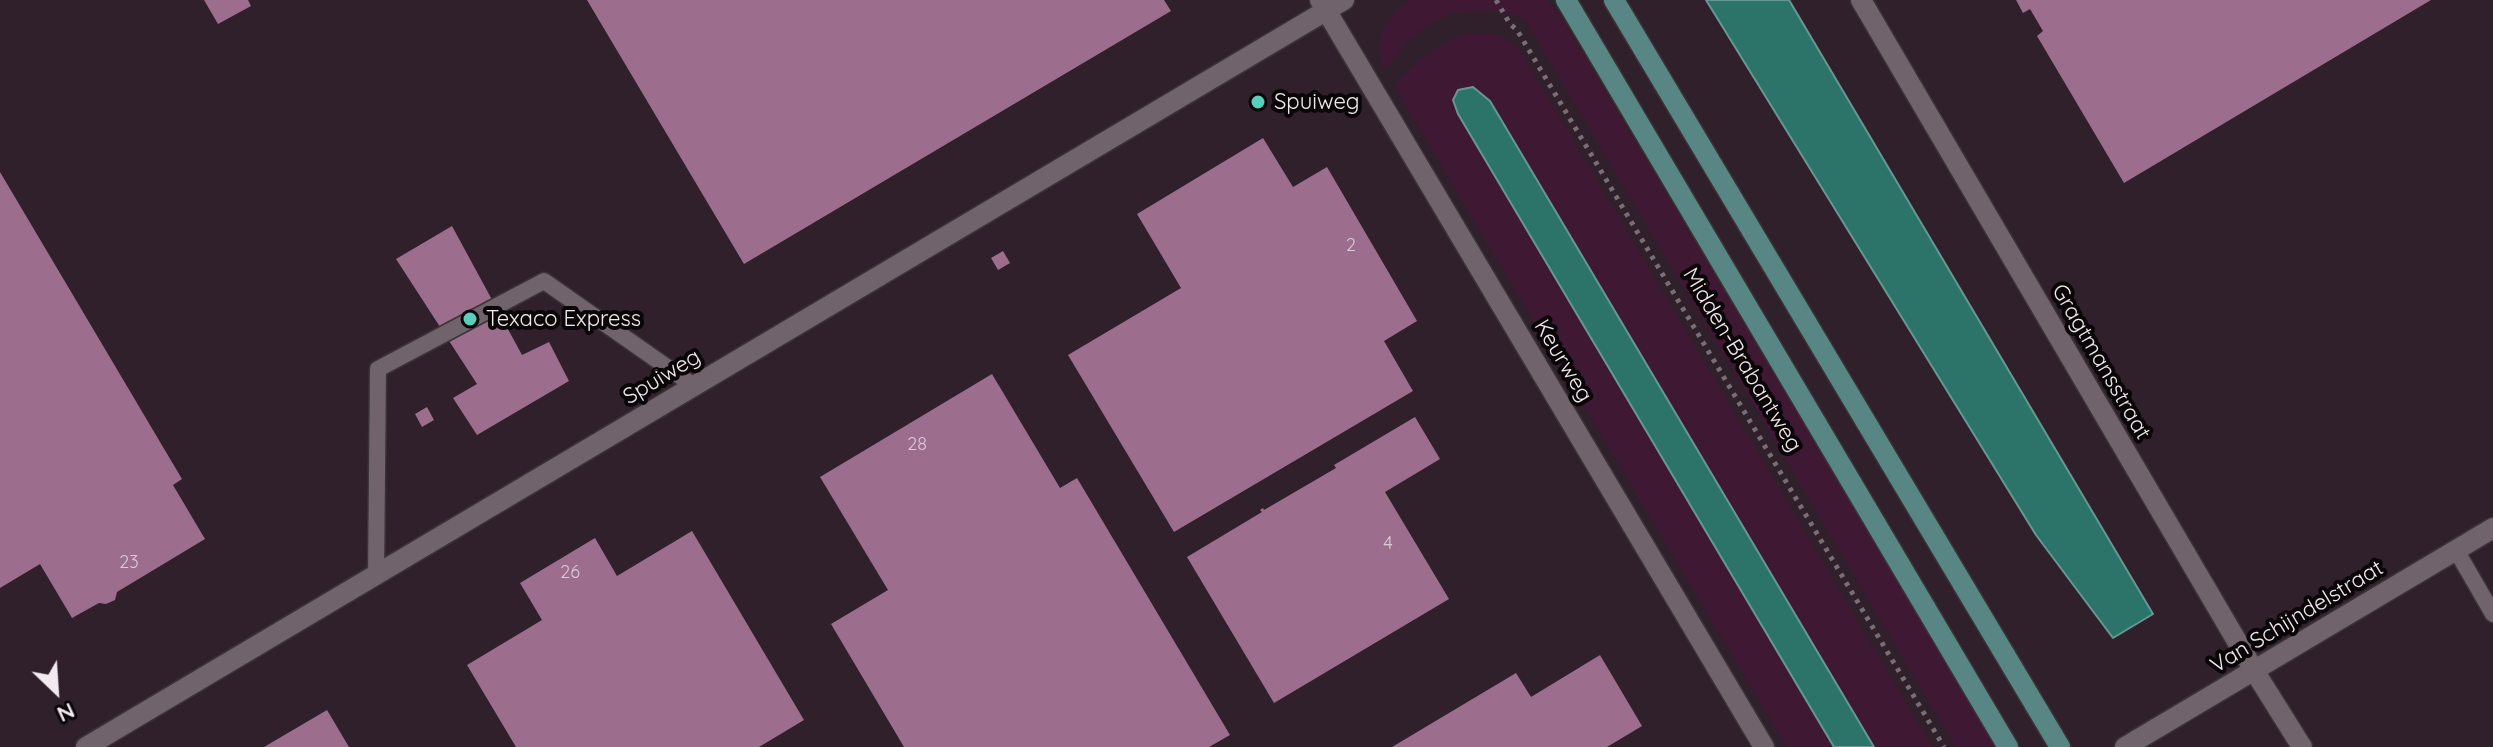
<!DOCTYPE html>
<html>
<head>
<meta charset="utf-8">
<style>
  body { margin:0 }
  #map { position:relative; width:2493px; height:747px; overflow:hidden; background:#241920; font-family:Quicksand,sans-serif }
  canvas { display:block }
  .north { position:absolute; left:16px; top:651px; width:80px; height:80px; -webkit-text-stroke:6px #0a0608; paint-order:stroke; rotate:155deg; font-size:22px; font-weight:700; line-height:32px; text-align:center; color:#f2eaef }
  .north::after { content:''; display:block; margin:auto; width:28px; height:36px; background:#f2eaef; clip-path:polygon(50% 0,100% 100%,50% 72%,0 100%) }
</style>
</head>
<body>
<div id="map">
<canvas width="2493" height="747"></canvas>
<div class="north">N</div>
</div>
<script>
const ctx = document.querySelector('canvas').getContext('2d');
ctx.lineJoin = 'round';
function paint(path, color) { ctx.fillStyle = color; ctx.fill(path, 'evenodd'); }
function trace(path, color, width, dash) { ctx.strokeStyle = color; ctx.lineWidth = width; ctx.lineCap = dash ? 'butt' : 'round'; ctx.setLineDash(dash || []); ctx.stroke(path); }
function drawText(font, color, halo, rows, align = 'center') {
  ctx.font = font + ' Quicksand,sans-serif'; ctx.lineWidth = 8; ctx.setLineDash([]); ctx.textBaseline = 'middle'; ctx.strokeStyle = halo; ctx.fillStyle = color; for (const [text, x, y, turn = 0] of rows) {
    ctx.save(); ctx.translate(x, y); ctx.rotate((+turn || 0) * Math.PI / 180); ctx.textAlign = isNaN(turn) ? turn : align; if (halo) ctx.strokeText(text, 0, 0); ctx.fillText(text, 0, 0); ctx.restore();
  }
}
paint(new Path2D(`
  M0,0H2493V747H0Z`), '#30202b');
paint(new Path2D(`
  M1409,0H1547L1560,15L1996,747H1956L1524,18C1456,0 1427,15 1385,70C1371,40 1385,20 1409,0Z
  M1470,33L1498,34L1519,49L1932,747H1874L1490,101L1473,87L1458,115L1834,747H1787L1395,87C1414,62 1440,41 1470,33Z`), '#3f1834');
const water = new Path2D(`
  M1706,0H1789L2153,614L2113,638L2036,535Z
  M1473,87L1490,101L1874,747H1834L1458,114L1453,100L1458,90Z`);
paint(water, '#2c746a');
trace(water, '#679792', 2);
paint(new Path2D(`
  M204,0H248L251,6L218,24Z
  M587,0H1164L1171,11L744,264Z
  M2016,0H2431L2124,183L2037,36L2043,31L2030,9L2023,13Z
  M1263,138L1293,187L1327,167L1417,321L1384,341L1413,391L1174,532L1068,355L1181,288L1137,214Z
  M0,172L182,479L173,485L205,539L117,592L115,600L106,604L99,603L72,618L40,564L0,588Z
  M452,226L522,355L549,342L569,381L477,435L453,398L477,384L396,259Z
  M1003,251L1010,263L998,270L991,258Z
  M992,374L1060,488L1077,478L1230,735L1209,747H904L831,624L888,590L820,477Z
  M427,407L434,420L422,427L415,414Z
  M1415,417L1440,459L1385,492L1449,599L1274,703L1187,557L1262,512L1260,510L1263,508L1264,510L1336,468L1334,465Z
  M692,531L804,720L759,747H516L467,665L542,620L520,583L595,538L617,576Z
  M1600,655L1642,726L1607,747H1392L1516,673L1531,697Z
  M327,710L349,747H264Z`), '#9c6d8d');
const lane = new Path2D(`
  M2456,550L2493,614
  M376,575L378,369L544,281L694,386`);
const street = new Path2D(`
  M1320,0L1764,747
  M1861,0L2255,672L2302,747
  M86,747L1344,0
  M2125,747L2493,528`);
const secondary = new Path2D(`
  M1566,0L2008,747
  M1614,0L2060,747`);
trace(lane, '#3a3338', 19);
trace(street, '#3a3338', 23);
trace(secondary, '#3a3338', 23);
trace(new Path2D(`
  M1496,0L1510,24L1517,30L1944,747`), '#786e75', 5, [4, 6]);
trace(lane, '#70636b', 16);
trace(street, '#70636b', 20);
trace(secondary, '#588685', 20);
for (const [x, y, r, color] of [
  [1258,102,8,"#5acebd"],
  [470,319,8,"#5acebd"]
]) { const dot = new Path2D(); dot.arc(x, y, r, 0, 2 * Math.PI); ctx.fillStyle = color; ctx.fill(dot); trace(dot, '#0a0608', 3); }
drawText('18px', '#dccbd6', null, [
  ["2",1351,246],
  ["28",917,445],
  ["4",1388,544],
  ["23",129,563],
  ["26",570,573]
]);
drawText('22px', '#f2eaef', '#0a0608', [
  ["Spuiweg",1274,102],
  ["Texaco Express",486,319]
], 'left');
drawText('22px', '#f2eaef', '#0a0608', [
  ["Midden-Brabantweg",1742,360,59],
  ["Keurweg",1563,361,59],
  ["Gragtmansstraat",2101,362,60],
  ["Spuiweg",662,377,-31],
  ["Van Schijndelstraat",2297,617,-31]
]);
</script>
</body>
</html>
